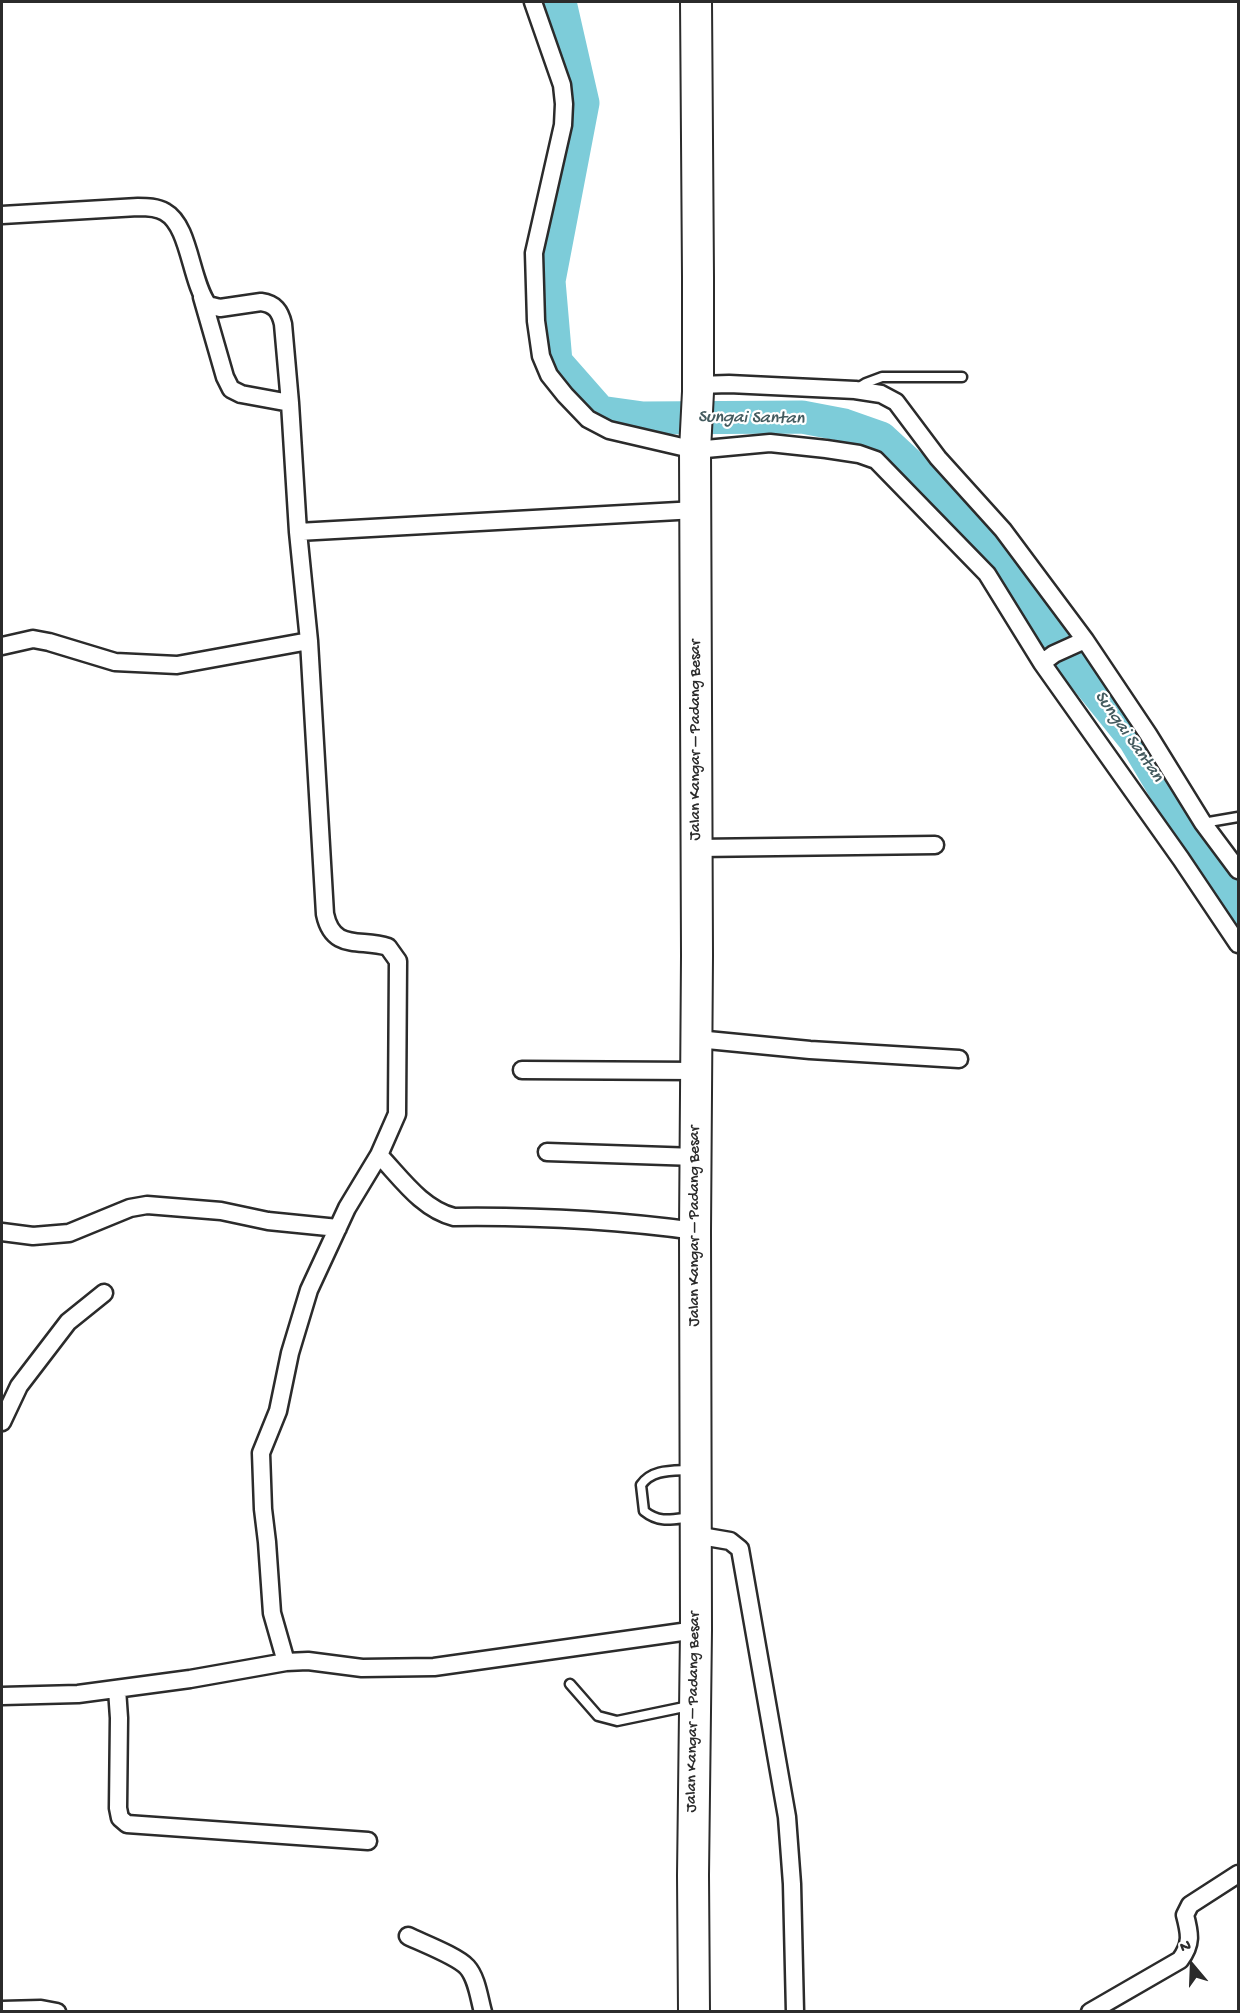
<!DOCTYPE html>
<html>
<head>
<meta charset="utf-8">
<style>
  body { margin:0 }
  #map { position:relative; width:1240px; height:2013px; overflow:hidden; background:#fff; font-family:"Gochi Hand",sans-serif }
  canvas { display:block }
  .frame { position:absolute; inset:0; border:3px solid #2b2b2b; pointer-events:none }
  .north { position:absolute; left:1162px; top:1935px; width:60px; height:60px; -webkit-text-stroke:4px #fff; paint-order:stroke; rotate:341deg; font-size:16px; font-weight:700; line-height:24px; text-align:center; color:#2b2b2b }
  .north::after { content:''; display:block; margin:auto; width:21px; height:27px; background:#2b2b2b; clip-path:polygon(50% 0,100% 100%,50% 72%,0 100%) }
</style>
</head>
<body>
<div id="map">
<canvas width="1240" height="2013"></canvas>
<div class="frame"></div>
<div class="north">N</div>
</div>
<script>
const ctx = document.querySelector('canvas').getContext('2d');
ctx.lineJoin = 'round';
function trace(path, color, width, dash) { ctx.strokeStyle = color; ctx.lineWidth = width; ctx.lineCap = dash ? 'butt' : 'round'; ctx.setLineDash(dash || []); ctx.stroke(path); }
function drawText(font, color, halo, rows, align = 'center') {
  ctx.font = font + ' "Gochi Hand",sans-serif'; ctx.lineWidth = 4.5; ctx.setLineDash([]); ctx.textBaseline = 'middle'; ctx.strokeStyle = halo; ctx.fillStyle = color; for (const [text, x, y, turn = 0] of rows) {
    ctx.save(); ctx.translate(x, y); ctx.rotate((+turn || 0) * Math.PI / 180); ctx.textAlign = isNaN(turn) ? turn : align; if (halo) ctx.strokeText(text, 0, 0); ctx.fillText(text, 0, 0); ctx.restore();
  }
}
trace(new Path2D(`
  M560,2L583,103L549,281L556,362L600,412L643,418L802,417L844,425L881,438L951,503L1044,627L1135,740L1238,913`), '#7dccd9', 33);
const lane = new Path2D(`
  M858,388L866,383L882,377H962
  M1203,823L1238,817
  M690,1470C672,1471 652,1469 641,1485L644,1511C660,1524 673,1519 692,1517
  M570,1684L598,1716L617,1721L689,1706`);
const street = new Path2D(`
  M533,2L562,85L564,104L563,125L534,253L536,321L541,356L549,375L565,395L588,419L609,430L695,450L770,443L826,449L859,454L876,460L987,574L1042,663L1181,859L1238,944
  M2,215L138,207C147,207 157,207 165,212C190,226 190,280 208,305L220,308L261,302C275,304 280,311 283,324L290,403L298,532L309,641L325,914C333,952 361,938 388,947L398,961L397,1114L379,1155L347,1208L309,1290L290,1353L278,1411L261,1453L263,1509L267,1542L272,1613L286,1662
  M202,297L225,377L231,389L241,394L290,403
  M698,385L729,384L855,390L881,394L896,402L938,458L1003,530L1085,640L1148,734L1203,823L1238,870
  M298,532L696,510
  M2,646L33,639L49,642L115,662L177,665L309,641
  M1042,663L1054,654L1085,640
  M697,848L935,845
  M697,1039L810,1050L959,1059
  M522,1070L697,1071
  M547,1152L696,1157
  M379,1155C401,1178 422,1209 454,1217C536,1216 614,1220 695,1231
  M2,1232L33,1236L69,1233L130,1208L147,1205L221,1211L268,1221L338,1228
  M2,1422L19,1386L68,1322L104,1293
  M695,1535L730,1541L740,1549L787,1817L792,1884L795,2012
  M117,1689L119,1718L118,1808L120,1818L127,1824L368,1841
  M2,1696L78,1694L190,1679L286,1662L308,1661L362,1668L434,1667L696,1630
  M408,1936C422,1943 457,1956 467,1967C477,1978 479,1998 483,2012
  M2,2010L41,2009L57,2012
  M1090,2012L1180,1960C1192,1944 1190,1934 1185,1915L1190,1905L1238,1874`);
const highway = new Path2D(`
  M694,2012L693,1875L696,1630L695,1231L697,956L695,450L698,392V277L696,2`);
trace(lane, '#2b2b2b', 13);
trace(street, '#2b2b2b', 21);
trace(highway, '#2b2b2b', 34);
trace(lane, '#fff', 8);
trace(street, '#fff', 16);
trace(highway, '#fff', 30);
drawText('16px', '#2b2b2b', '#fff', [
  ["Jalan Kangar – Padang Besar",697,740,-90],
  ["Jalan Kangar – Padang Besar",696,1226,-90],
  ["Jalan Kangar – Padang Besar",694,1712,-89]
]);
drawText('italic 18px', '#445b5f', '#fff', [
  ["Sungai Santan",751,419,1],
  ["Sungai Santan",1128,737,55]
]);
</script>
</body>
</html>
